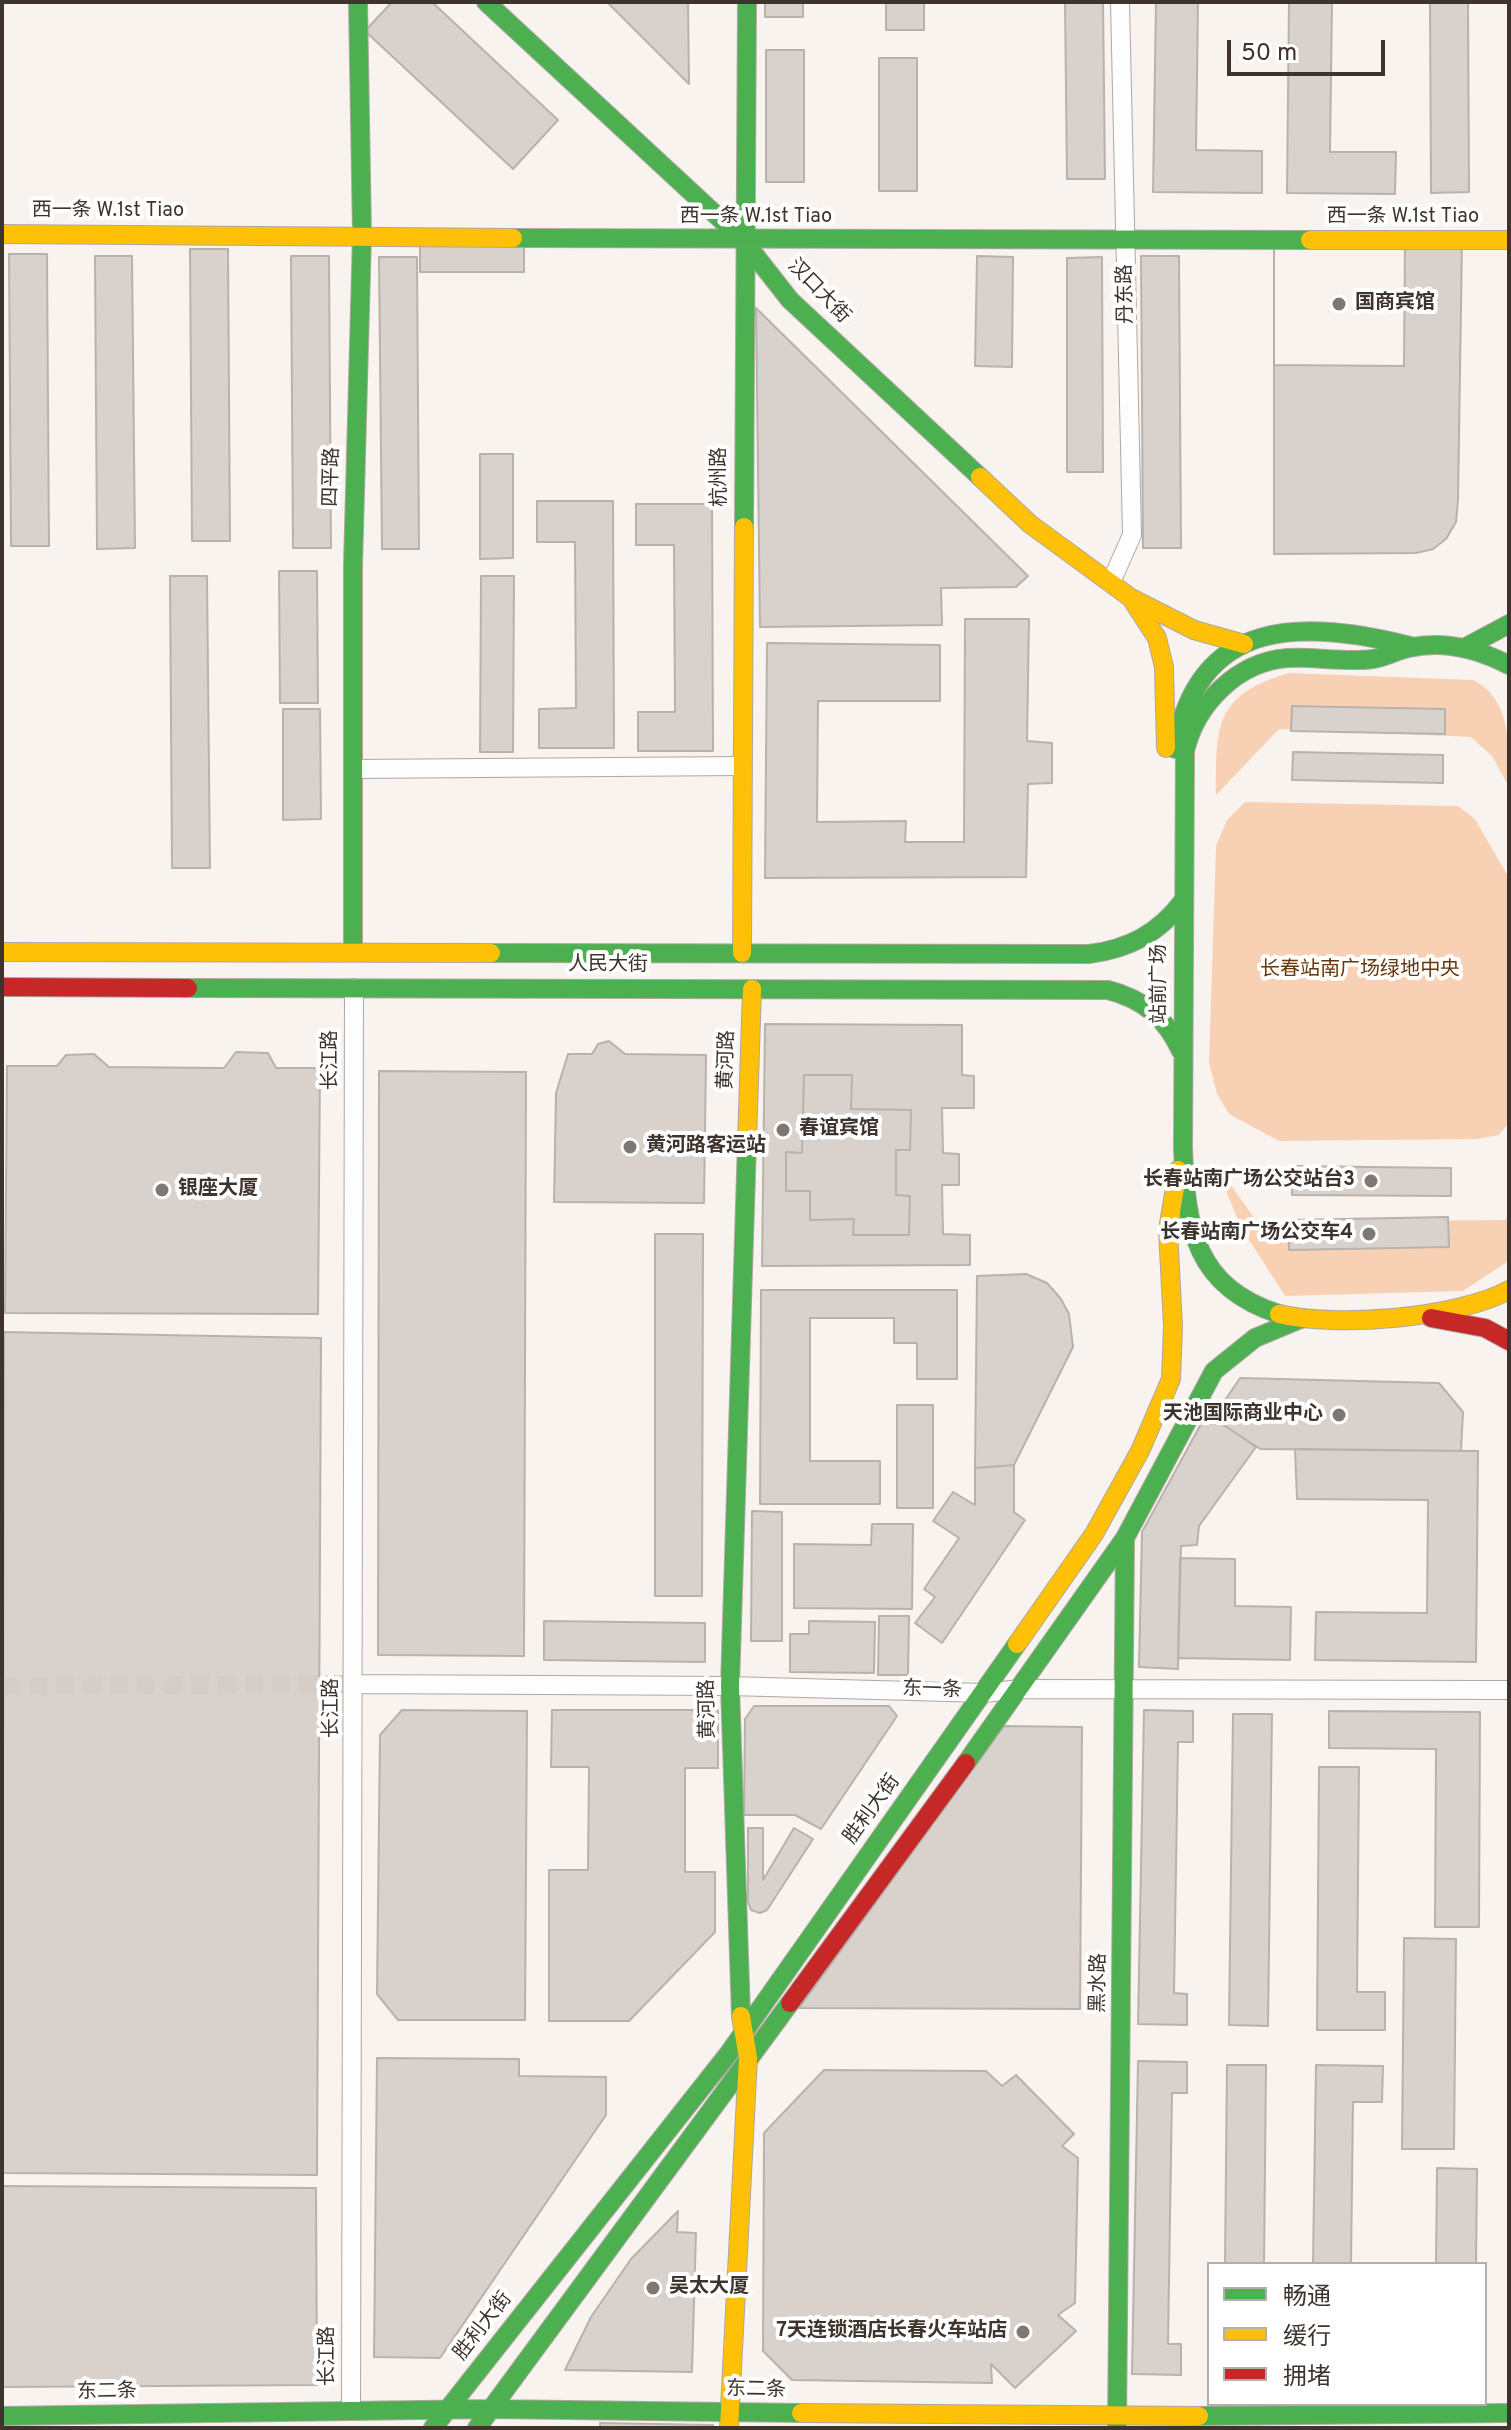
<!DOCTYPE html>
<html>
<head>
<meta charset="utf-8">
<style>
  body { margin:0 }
  #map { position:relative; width:1511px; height:2430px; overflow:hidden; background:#f9f3ef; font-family:Overpass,"Noto Sans SC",sans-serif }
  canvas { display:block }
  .frame { position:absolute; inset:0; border:4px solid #3e342d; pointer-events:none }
  .legend { position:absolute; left:1207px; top:2262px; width:280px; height:144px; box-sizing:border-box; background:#fff; border:2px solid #b2aeab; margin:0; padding:10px 14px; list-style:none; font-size:24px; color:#3e342d }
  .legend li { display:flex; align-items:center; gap:16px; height:40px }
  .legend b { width:40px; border:2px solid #b2aeab }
  .scale { position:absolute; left:1227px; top:40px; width:158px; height:36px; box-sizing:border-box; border:4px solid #3e342d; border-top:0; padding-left:10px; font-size:24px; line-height:28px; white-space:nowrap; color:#3e342d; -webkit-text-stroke:6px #fff; paint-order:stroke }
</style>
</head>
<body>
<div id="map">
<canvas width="1511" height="2430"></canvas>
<div class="frame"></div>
<ul class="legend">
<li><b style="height:10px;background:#4caf50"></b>畅通</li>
<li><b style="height:10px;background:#ffc107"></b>缓行</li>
<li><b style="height:10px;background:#c62828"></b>拥堵</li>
</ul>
<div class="scale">50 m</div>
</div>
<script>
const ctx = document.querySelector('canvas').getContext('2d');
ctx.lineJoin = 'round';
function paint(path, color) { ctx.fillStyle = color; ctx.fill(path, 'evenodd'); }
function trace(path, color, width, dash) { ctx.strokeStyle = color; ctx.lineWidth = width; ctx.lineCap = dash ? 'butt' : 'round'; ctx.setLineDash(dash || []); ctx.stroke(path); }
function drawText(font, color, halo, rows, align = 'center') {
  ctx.font = font + ' Overpass,"Noto Sans SC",sans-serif'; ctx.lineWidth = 8; ctx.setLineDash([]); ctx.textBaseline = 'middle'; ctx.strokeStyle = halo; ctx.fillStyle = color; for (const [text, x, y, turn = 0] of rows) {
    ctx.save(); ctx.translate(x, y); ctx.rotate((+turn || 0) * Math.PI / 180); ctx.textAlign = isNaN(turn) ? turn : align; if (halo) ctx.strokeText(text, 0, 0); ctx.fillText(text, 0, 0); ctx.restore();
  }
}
paint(new Path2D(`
  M1289,673L1473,680C1511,698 1509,743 1509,787L1492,756L1471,737L1279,729L1216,795C1216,726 1214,695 1289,673Z
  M1245,802L1458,806L1475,819L1509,878V1122L1499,1135L1477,1139L1279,1141L1229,1114L1217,1094L1209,1063L1216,846L1227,820Z
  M1213,1160L1257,1222L1505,1220L1509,1214V1257L1507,1262L1463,1291L1285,1296L1242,1229Z`), '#f8d1b5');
const building = new Path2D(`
  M392,2H432L558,120L513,169L365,31Z
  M607,2H688L689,84Z
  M765,2H803V17H765Z
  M886,2H924V30H886Z
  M1065,2H1103L1105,179H1067Z
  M1156,2H1198L1196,150L1262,151V193L1153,192Z
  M1289,2H1332L1330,152H1396L1395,194L1287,193Z
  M1430,2H1468L1469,192L1431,193Z
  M766,50H804V182H766Z
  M879,58H917V191H879Z
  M420,239H524V272H420Z
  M1405,242L1404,366L1274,365V243Z
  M1462,242L1458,500L1456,522L1446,539L1433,549L1416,553L1274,554V243Z
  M190,249H228L230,541H192Z
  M9,254H47L49,546H11Z
  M95,256H132L135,548L97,549Z
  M291,256H329L331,548H293Z
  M977,256L1013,257L1012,367L975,366Z
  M1141,256H1179L1181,548H1143Z
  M379,257H417L419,549H382Z
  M1102,257L1103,472H1067V258Z
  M756,308L1028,576L1016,587L941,588L942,625L760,627Z
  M480,454H513V558L480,559Z
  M537,501H613L614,748H539V709L576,708L575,542H537Z
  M636,504H712L713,751H638V712H675L674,545H636Z
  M279,571H317L318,703H280Z
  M170,576H207L210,868H172Z
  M481,576H514L513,752H480Z
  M965,619H1029L1027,741L1052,743V783L1028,784L1026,877L765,878L767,643L940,645V701H818L817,822L906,821L905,842H964Z
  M1292,706L1445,709V734L1291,731Z
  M283,709H320L321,819L283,820Z
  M1293,752L1443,755V783L1292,780Z
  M765,1024L962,1025V1075L974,1076V1108H942L943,1153L959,1154V1185H942L943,1234L970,1235V1265L762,1266ZM804,1075H852L851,1109L911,1110L910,1150H896V1195L910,1196L909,1235H853L854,1219L810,1220V1191H786V1152L802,1153Z
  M609,1041L625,1054L706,1055L704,1203L554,1202L556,1093L568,1054H592L598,1044Z
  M236,1052L268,1053L276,1068H320L318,1314L5,1313L7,1066H57L66,1055L94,1054L109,1067L224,1068Z
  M379,1071L526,1072L524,1656L378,1655Z
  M804,1075H852L851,1109L911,1110L910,1150H896V1195L910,1196L909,1235H853L854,1219L810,1220V1191H786V1152L802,1153Z
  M1292,1166L1451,1168V1196L1292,1195Z
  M1448,1217L1449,1247L1289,1250V1220Z
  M655,1234H703L702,1596H655Z
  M1026,1274L1047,1283L1061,1299L1069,1314L1073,1347L1014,1465L975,1468L977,1276Z
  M761,1290H957V1379H917V1343H894V1318H810V1461H880V1504H760Z
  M4,1332L321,1338L317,2175L2,2173Z
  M1240,1378L1439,1383L1463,1412L1461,1451L1260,1449L1213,1418Z
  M897,1405H933V1508H897Z
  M1207,1413L1256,1447L1199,1526L1197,1545L1181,1546L1178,1669L1139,1667L1142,1532Z
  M1295,1449L1478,1451L1476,1662L1315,1660L1316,1612L1427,1613L1428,1500L1297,1499Z
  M1014,1465V1512L1025,1520L942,1643L915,1623L935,1597L924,1589L959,1538L933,1521L953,1492L975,1505V1468Z
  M752,1511L782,1512V1641H751Z
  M872,1524H913L912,1609L794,1608V1544L871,1545Z
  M1180,1558L1235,1559V1606L1291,1607L1290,1660L1178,1658Z
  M879,1616H909L908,1675H878Z
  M544,1621L705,1623V1662L544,1660Z
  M809,1621L875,1622L874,1673L790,1672V1634H809Z
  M754,1706H889L897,1716L821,1829L795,1815H744L745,1719Z
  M402,1710L527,1711L525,2020H398L377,1994L380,1735Z
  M552,1710H718V1768H685V1872H715V1932L629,2021H549V1870H588L589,1767H551Z
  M1144,1710L1193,1711V1742H1178L1174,1993L1187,1994V2025L1138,2024Z
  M1329,1711L1480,1712L1479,1927H1435L1436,1749L1329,1748Z
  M1233,1714H1272L1268,2026L1229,2025Z
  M1004,1726L1082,1727L1080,2009L799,2008Z
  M1319,1767H1359L1357,1992H1385V2030H1317Z
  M748,1828H763V1880L794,1828L813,1839L767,1910L760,1913L751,1910L748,1902Z
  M1404,1938L1456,1939L1454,2149H1402Z
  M377,2058L519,2059V2076L606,2077V2115L440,2358L374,2357Z
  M1138,2061L1187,2062V2093H1172L1168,2344H1181V2375L1132,2374Z
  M1227,2065H1266L1264,2264H1225Z
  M1316,2065L1383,2066L1382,2102H1353L1351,2264H1313Z
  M824,2070L986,2071L1002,2086L1016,2075L1074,2134L1062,2146L1078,2158L1075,2303L1058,2315L1076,2331L1015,2388L991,2364L992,2383L792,2380L763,2351L764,2133Z
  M1437,2168L1477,2169L1476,2264H1436Z
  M2,2186L316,2188L317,2385L2,2387Z
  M678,2211L677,2232L696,2233L692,2372L565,2370L591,2317L631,2259Z
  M600,2423L713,2425V2428H600Z`);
paint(building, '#d9d1cc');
trace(building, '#b9b2ac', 2);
trace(new Path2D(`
  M2,1686L355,1684`), '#d4cdc8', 18, [18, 9]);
const street = new Path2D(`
  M1111,582L1132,535L1120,2
  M353,769L742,766
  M355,1684L730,1686L984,1693L1021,1689L1509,1690
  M351,2411L354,988`);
const fast = new Path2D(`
  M486,2L743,240L790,300L980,477
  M513,238L1310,240
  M744,527L747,2
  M1464,648L1509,624
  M1175,749C1198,615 1305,619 1414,647
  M353,952V565L362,235L358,2
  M491,953L1089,954C1129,949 1159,933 1183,901
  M188,988L1108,990C1143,999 1166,1018 1181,1051
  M1279,1314C1195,1287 1186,1228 1183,1148L1185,751C1196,704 1237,662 1287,658C1316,656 1344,663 1373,659C1385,657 1396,651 1408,648C1442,640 1478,649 1509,665
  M966,1763L1125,1538L1214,1371L1255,1338L1303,1318
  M741,2016L730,1686L747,1142
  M2,2416L490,2409L801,2413
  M1199,2416L1509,2413
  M433,2428L729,2053L1017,1644
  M477,2428L790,2003
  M1117,2428L1125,1538`);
const slow = new Path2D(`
  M2,234L513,238
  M1310,240H1509
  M980,477L1030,524L1131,598
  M1166,748L1164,667L1157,638L1131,598L1194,630L1244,644
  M2,952L491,953
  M742,953L744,527
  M747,1142L752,989
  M1279,1314C1336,1328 1458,1318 1509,1290
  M1017,1644L1094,1534L1140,1451L1171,1379L1173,1326L1168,1230L1178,1170
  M801,2413L1199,2416
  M729,2428L748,2058L741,2016`);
const jam = new Path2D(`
  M2,987L188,988
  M1431,1318L1485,1328L1509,1341
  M790,2003L966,1763`);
trace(street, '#aea7a3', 20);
trace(fast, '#aea7a3', 20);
trace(slow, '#aea7a3', 20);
trace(jam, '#aea7a3', 20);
trace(street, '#fefdfd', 18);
trace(fast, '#4caf50', 18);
trace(slow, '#ffc107', 18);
trace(jam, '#c62828', 18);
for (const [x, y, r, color] of [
  [1339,304,8,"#7f7771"],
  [783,1130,8,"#7f7771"],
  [630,1147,8,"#7f7771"],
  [1371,1181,8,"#7f7771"],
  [162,1190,8,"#7f7771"],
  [1369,1234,8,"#7f7771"],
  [1339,1415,8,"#7f7771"],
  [653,2288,8,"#7f7771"],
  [1023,2332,8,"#7f7771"]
]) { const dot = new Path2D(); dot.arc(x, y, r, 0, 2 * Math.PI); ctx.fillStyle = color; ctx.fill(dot); trace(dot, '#fff', 3); }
drawText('20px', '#3e342d', '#fff', [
  ["西一条 W.1st Tiao",108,212],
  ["西一条 W.1st Tiao",756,218],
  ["西一条 W.1st Tiao",1403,218],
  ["汉口大街",818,292,46],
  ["丹东路",1127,294,-91],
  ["四平路",333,477,-88],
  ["杭州路",721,477,-90],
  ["人民大街",608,966],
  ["站前广场",1161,984,-90],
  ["长江路",332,1060,-90],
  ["黄河路",728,1060,-88],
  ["东一条",932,1691,2],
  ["长江路",333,1708,-90],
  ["黄河路",709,1709,-91],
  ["胜利大街",873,1810,-54],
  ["黑水路",1100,1983,-89],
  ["胜利大街",484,2327,-52],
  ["长江路",329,2356,-90],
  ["东二条",756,2391,1],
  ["东二条",107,2393,-1]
]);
drawText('bold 20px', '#3e342d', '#fff', [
  ["国商宾馆",1355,304],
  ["春谊宾馆",799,1130],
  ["黄河路客运站",646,1147],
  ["长春站南广场公交站台3",1355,1181,"right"],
  ["银座大厦",178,1190],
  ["长春站南广场公交车4",1353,1234,"right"],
  ["天池国际商业中心",1323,1415,"right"],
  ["吴太大厦",669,2288],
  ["7天连锁酒店长春火车站店",1007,2332,"right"]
], 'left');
drawText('20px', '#68370b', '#fff', [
  ["长春站南广场绿地中央",1360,971]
]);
</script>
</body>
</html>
